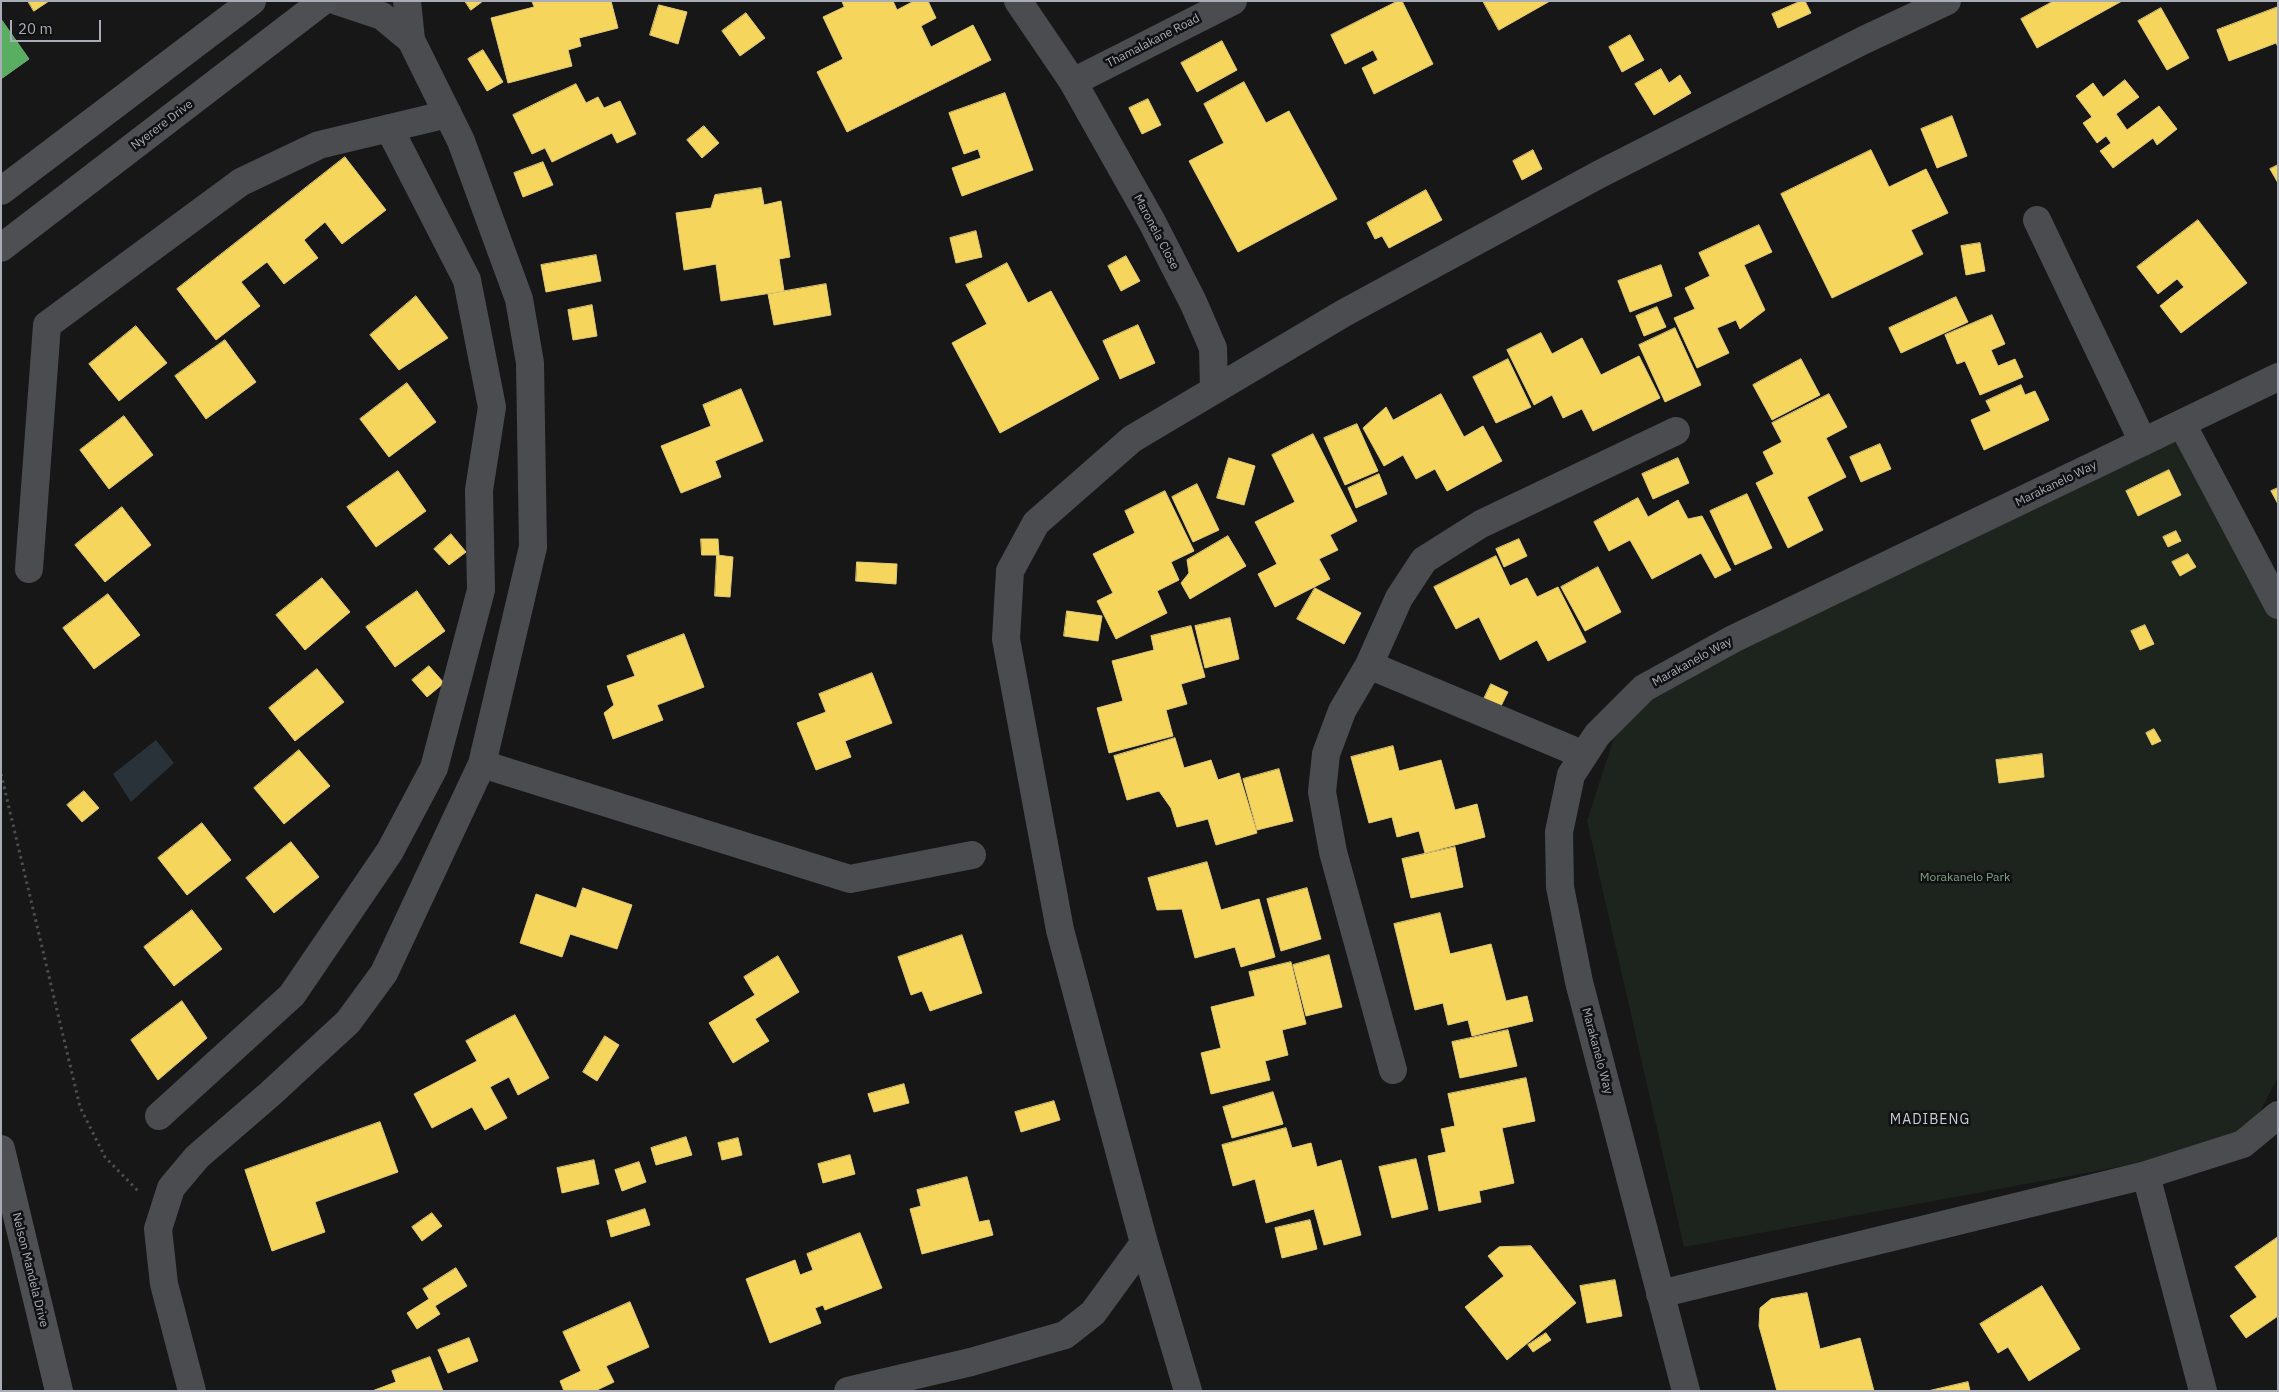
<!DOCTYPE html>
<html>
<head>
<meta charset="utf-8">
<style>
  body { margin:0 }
  #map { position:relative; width:2279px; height:1392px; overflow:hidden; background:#171717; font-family:"IBM Plex Sans",sans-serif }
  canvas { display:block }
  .frame { position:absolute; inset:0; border:2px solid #a8adb8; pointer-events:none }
  .scale { position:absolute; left:10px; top:20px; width:91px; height:22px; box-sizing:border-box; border:2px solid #a8adb8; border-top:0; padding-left:6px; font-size:15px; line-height:18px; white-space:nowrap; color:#a8adb8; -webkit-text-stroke:4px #111113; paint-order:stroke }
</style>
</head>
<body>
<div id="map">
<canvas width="2279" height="1392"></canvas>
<div class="frame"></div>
<div class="scale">20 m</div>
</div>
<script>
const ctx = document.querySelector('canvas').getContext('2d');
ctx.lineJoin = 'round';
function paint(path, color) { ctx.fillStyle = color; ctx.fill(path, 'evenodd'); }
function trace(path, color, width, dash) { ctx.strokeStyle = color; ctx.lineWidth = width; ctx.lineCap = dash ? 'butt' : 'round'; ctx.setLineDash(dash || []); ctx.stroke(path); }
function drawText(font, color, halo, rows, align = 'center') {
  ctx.font = font + ' "IBM Plex Sans",sans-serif'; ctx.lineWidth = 5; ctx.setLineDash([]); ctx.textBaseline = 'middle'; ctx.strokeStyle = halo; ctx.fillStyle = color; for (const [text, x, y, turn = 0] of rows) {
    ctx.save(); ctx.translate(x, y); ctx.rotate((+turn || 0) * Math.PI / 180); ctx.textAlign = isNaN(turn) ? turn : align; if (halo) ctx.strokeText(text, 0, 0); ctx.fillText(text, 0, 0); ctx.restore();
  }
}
paint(new Path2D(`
  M2182,424L2278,617V1077L2243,1144L1684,1247L1587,821L1613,741L1644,688Z`), '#1d241e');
paint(new Path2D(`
  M156,740L174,763L131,802L113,774Z`), '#2a3239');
const homes = new Path2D(`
  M28,1H49L34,11Z
  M465,1H483L471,10Z
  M532,1H611L618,28L579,38L581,46L568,50L572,66L508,83L491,18L534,7Z
  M842,1H893L897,10L914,1H928L936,18L921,26L931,47L973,25L991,60L847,132L817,72L843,59L823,17L844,7Z
  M1398,1H1402L1433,64L1374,94L1362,68L1378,60L1373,50L1345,64L1331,35Z
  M1483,1H1550L1499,30Z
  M1801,1H1805L1811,13L1778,28L1772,14Z
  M2054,1H2122L2037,48L2021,19Z
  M659,5L687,12L678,44L650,35Z
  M2278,7V47L2276,43L2229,61L2217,30Z
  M2161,8L2189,58L2167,70L2138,21Z
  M746,13L765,38L740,56L722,31Z
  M1630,35L1644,60L1622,72L1609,47Z
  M1222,41L1237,70L1197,92L1181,63Z
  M483,50L503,82L487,91L468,59Z
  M1661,69L1669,83L1680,75L1691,93L1654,115L1635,84Z
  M2125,80L2139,97L2116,114L2127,130L2159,106L2177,129L2157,145L2153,138L2113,168L2100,151L2111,143L2106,136L2097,143L2083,123L2092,117L2076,96L2093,83L2103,97Z
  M1244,82L1266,123L1289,111L1337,199L1238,252L1189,161L1224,143L1204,104Z
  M576,84L586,103L598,97L604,108L620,101L636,134L617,143L612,133L552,162L545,148L532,154L513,115Z
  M1005,93L1033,170L962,196L952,168L981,158L978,149L964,154L949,113Z
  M1148,99L1161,125L1142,134L1129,108Z
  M1952,116L1967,156L1937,168L1921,129Z
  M704,126L719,143L702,158L687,140Z
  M1533,150L1542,169L1522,180L1513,161Z
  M1871,150L1889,187L1926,169L1948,213L1911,230L1923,254L1832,298L1781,194Z
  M345,157L386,210L342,244L325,222L304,240L318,258L284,284L267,262L241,282L260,306L216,340L177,289Z
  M543,162L553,185L523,197L514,173Z
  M2278,165V183L2270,169Z
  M761,188L764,205L781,201L790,257L779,259L784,291L721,301L716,264L684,270L676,213L711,208L715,195Z
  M1426,190L1442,220L1389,248L1382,236L1375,239L1367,223Z
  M2198,220L2247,283L2181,333L2160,306L2184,287L2177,279L2158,294L2137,267Z
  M1759,225L1772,252L1744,265L1765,310L1740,329L1736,320L1717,328L1729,353L1697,368L1674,318L1695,309L1685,288L1710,276L1699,253Z
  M976,231L982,257L956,263L950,238Z
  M1980,243L1985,271L1966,275L1961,246Z
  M596,255L601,281L546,292L541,265Z
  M1126,256L1140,281L1121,291L1108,266Z
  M1007,263L1028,303L1051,291L1099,379L1000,433L952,343L987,324L966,285Z
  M1661,265L1672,296L1630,312L1618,281Z
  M826,284L831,315L774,325L768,294Z
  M416,296L448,338L399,370L370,335Z
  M1956,297L1968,322L1901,353L1889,328Z
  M592,305L597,336L573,340L568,310Z
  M1657,307L1666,327L1644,336L1636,316Z
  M1992,315L2005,344L1991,350L1998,366L2015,359L2023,377L1980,395L1965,361L1957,364L1945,335Z
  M1138,325L1155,363L1120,379L1103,341Z
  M136,326L167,363L119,401L89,364Z
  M1675,328L1701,385L1665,402L1639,345Z
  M1541,333L1552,354L1582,338L1601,375L1639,356L1660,398L1593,431L1582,409L1563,418L1552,395L1534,405L1507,350Z
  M225,340L256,382L206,419L175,376Z
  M1508,359L1531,407L1496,423L1473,377Z
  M1801,359L1820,395L1772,420L1753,385Z
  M407,383L436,422L389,457L360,419Z
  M2021,385L2025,395L2035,391L2049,420L1984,450L1971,420L1991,411L1986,401Z
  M741,389L763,441L715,461L721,477L681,493L661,446L711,426L703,405Z
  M1441,394L1464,437L1483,426L1502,461L1447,491L1435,469L1416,479L1403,455L1384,466L1363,428L1386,407L1393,420Z
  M1829,394L1847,427L1826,438L1846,477L1807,497L1823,530L1788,548L1756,483L1774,474L1763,452L1782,442L1772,423Z
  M124,416L153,455L109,489L80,450Z
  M1357,424L1378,471L1345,485L1324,438Z
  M1313,434L1357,521L1330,535L1338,550L1319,559L1330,579L1275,607L1258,574L1277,564L1255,522L1295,502L1272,455Z
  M1880,444L1891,469L1861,482L1850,457Z
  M1229,458L1255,466L1244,505L1217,498Z
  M1678,458L1689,483L1653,499L1642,474Z
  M2169,470L2181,495L2138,516L2126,491Z
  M398,471L426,511L376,547L347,507Z
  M1379,474L1387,494L1356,508L1348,488Z
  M1197,484L1219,530L1193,542L1172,497Z
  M2278,488V504L2271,491Z
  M1165,491L1194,551L1171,562L1179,580L1157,591L1167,613L1116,639L1097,601L1113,593L1093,554L1135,533L1125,511Z
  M1747,494L1772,548L1735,565L1710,511Z
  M1638,498L1648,517L1678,500L1688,519L1702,516L1731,570L1715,578L1701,553L1652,579L1630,540L1609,551L1594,522Z
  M122,507L151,545L105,582L75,545Z
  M2176,531L2181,541L2168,547L2163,537Z
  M451,534L466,552L449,565L434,549Z
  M1228,536L1246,566L1190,599L1181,583L1189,573L1187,560Z
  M701,539H718L719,555H702Z
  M1519,539L1527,556L1504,567L1496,549Z
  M2188,554L2196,567L2180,576L2172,562Z
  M717,555L733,557L730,597L715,596Z
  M1496,556L1510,586L1527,578L1537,597L1558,587L1586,642L1548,661L1537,640L1500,660L1479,617L1456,629L1434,587Z
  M857,562L897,564L896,584L856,581Z
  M1598,567L1621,612L1585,631L1561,587Z
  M322,578L350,612L305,650L276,615Z
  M1315,588L1361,613L1344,644L1297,619Z
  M417,591L445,631L395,667L366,627Z
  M108,594L140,635L94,669L63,628Z
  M1067,611L1102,616L1098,641L1064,636Z
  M1230,618L1239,659L1205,668L1195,626Z
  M2145,625L2154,644L2140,650L2131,631Z
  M1191,626L1205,677L1181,684L1187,704L1166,710L1173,736L1109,753L1097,708L1123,701L1112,661L1154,650L1151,636Z
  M684,634L704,687L657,705L663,720L613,739L604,713L614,705L607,686L635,676L627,656Z
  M429,666L444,683L427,697L412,680Z
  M317,669L344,702L295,741L269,708Z
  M872,673L892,723L845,741L851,757L816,770L797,723L826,712L819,694Z
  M1491,684L1508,692L1498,712L1482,703Z
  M2154,729L2161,741L2152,745L2146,733Z
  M1175,738L1184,768L1211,760L1218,780L1239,773L1257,833L1216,845L1208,819L1177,827L1171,808L1159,791L1127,800L1114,756Z
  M1393,746L1399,771L1441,760L1455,810L1477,804L1485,837L1425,853L1419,831L1397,837L1392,817L1369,823L1351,757Z
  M299,750L330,786L284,824L254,788Z
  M2042,754L2044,777L1999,783L1996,760Z
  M1279,769L1293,821L1257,830L1243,779Z
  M84,791L99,808L82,822L67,805Z
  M202,823L231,860L187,895L158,858Z
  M291,842L319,877L274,913L246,878Z
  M1455,847L1463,887L1411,898L1402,859Z
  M1207,862L1221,910L1259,899L1275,957L1241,967L1235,947L1195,958L1182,909L1157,910L1148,878Z
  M583,888L632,905L617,949L570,934L562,957L520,943L536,894L576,908Z
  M1307,888L1321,939L1281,951L1267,899Z
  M192,910L222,949L174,986L144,947Z
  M1440,913L1450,954L1491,944L1506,1001L1527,996L1533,1021L1472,1036L1468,1020L1448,1025L1443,1003L1415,1010L1394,924Z
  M962,935L982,993L930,1011L922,991L911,995L898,957Z
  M1329,955L1342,1007L1306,1016L1293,965Z
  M778,956L799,992L755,1019L769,1041L733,1063L709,1023L755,995L744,977Z
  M1291,962L1306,1024L1282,1030L1288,1055L1265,1061L1270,1080L1211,1094L1201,1053L1221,1048L1211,1007L1255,996L1249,972Z
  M182,1001L207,1038L158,1080L131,1040Z
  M515,1015L549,1078L518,1095L509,1077L490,1087L507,1118L485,1130L472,1107L432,1128L414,1094L477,1061L466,1041Z
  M1508,1030L1517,1066L1460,1078L1452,1042Z
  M605,1036L619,1045L597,1081L583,1072Z
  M1526,1078L1535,1121L1502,1128L1514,1183L1479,1191L1481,1202L1439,1211L1428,1156L1446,1152L1441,1129L1455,1126L1448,1094Z
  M904,1084L909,1103L874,1112L868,1094Z
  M1273,1092L1283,1124L1232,1138L1223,1107Z
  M1054,1101L1060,1120L1021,1132L1015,1112Z
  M380,1122L398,1172L315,1202L325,1232L272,1251L245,1170Z
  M1286,1128L1292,1148L1311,1143L1317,1167L1341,1160L1361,1235L1324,1245L1314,1209L1266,1223L1255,1179L1233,1186L1222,1145Z
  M686,1137L692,1155L656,1165L651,1148Z
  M738,1138L742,1155L722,1160L718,1143Z
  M850,1155L855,1174L823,1183L818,1164Z
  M1416,1159L1428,1209L1392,1218L1379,1167Z
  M594,1160L599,1184L562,1193L557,1168Z
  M639,1162L646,1182L622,1191L615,1170Z
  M967,1177L979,1222L989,1220L993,1235L922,1254L910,1209L921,1206L917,1190Z
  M645,1209L650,1225L611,1237L607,1221Z
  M432,1213L442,1226L422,1241L412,1227Z
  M1310,1220L1317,1249L1282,1258L1275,1228Z
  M860,1233L882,1288L825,1310L823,1305L815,1308L821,1323L770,1343L746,1279L795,1260L800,1275L813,1270L807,1254Z
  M2278,1237V1316L2246,1338L2230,1316L2257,1297L2235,1267Z
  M1531,1246L1576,1303L1507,1360L1465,1307L1504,1276L1488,1256L1499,1247Z
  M456,1268L467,1286L435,1306L440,1314L417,1329L407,1313L429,1299L423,1289Z
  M1615,1280L1622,1316L1587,1323L1580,1286Z
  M2042,1286L2080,1349L2029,1381L2008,1347L1998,1353L1980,1324Z
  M1807,1293L1820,1349L1860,1338L1874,1391H1777L1759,1326L1760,1308L1771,1299Z
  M630,1302L649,1347L606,1366L614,1382L595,1391H564L560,1381L581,1371L563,1332Z
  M1546,1333L1551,1340L1533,1352L1528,1345Z
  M469,1338L478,1361L448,1373L438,1350Z
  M430,1357L443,1391H372L396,1382L392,1371Z
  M1968,1382L1970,1391H1928Z`);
paint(homes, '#f6d55c');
trace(homes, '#dfc978', 1);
const public = new Path2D(`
  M1,19L29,59L1,79Z`);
paint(public, '#5aae61');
trace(public, '#71ae7b', 1);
trace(new Path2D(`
  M1,774L80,1107L105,1157L140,1193`), '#4d4e52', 3, [2.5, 4]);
trace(new Path2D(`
  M337,1L382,16L411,40
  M1018,1L1073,82L1152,222L1193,302L1213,348L1214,390
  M1073,82L1233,1
  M2037,220L2143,442
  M2182,424L2278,605
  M29,569L47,325L241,182L319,145L448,114
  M1369,665L1584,755
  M482,764L850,879L972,855
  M1393,1070L1333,852L1322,792L1326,754L1342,711L1369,665L1399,598L1424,560L1481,524L1676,431
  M159,1116L292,995L390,851L434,768L481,590L479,490L492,407L467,280L389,128
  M2146,1175L2203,1391
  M1660,1294L2146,1175L2243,1144L2278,1115
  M192,1391L164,1284L158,1229L171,1188L197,1157L270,1094L348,1022L384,973L482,764L533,547L530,363L519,299L461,141L411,40L407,1
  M848,1391L971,1362L1065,1335L1093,1313L1144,1243
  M1188,1391L1144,1243L1060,930L1006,639L1010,571L1036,523L1132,439L1344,313L1598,175L1864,40L1947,1
  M1686,1391L1579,982L1560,887L1559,832L1571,775L1597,735L1644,688L1733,639L2278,377`), '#4b4c50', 28);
trace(new Path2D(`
  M1,191L252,1
  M1,248L323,1
  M1,1149L59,1391`), '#4d4f52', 28);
drawText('12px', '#a8adb8', '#111113', [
  ["Thamalakane Road",1153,41,-27],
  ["Nyerere Drive",162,125,-37],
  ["Maronela Close",1156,232,62],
  ["Marakanelo Way",2056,484,-26],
  ["Marakanelo Way",1692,662,-29],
  ["Marakanelo Way",1597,1051,75],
  ["Nelson Mandela Drive",30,1270,76]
]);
drawText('12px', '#7fa381', '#111113', [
  ["Morakanelo Park",1965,878]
]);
ctx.letterSpacing = '1px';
drawText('14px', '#c9ccd4', '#111113', [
  ["MADIBENG",1930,1120]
]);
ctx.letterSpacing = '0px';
</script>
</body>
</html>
